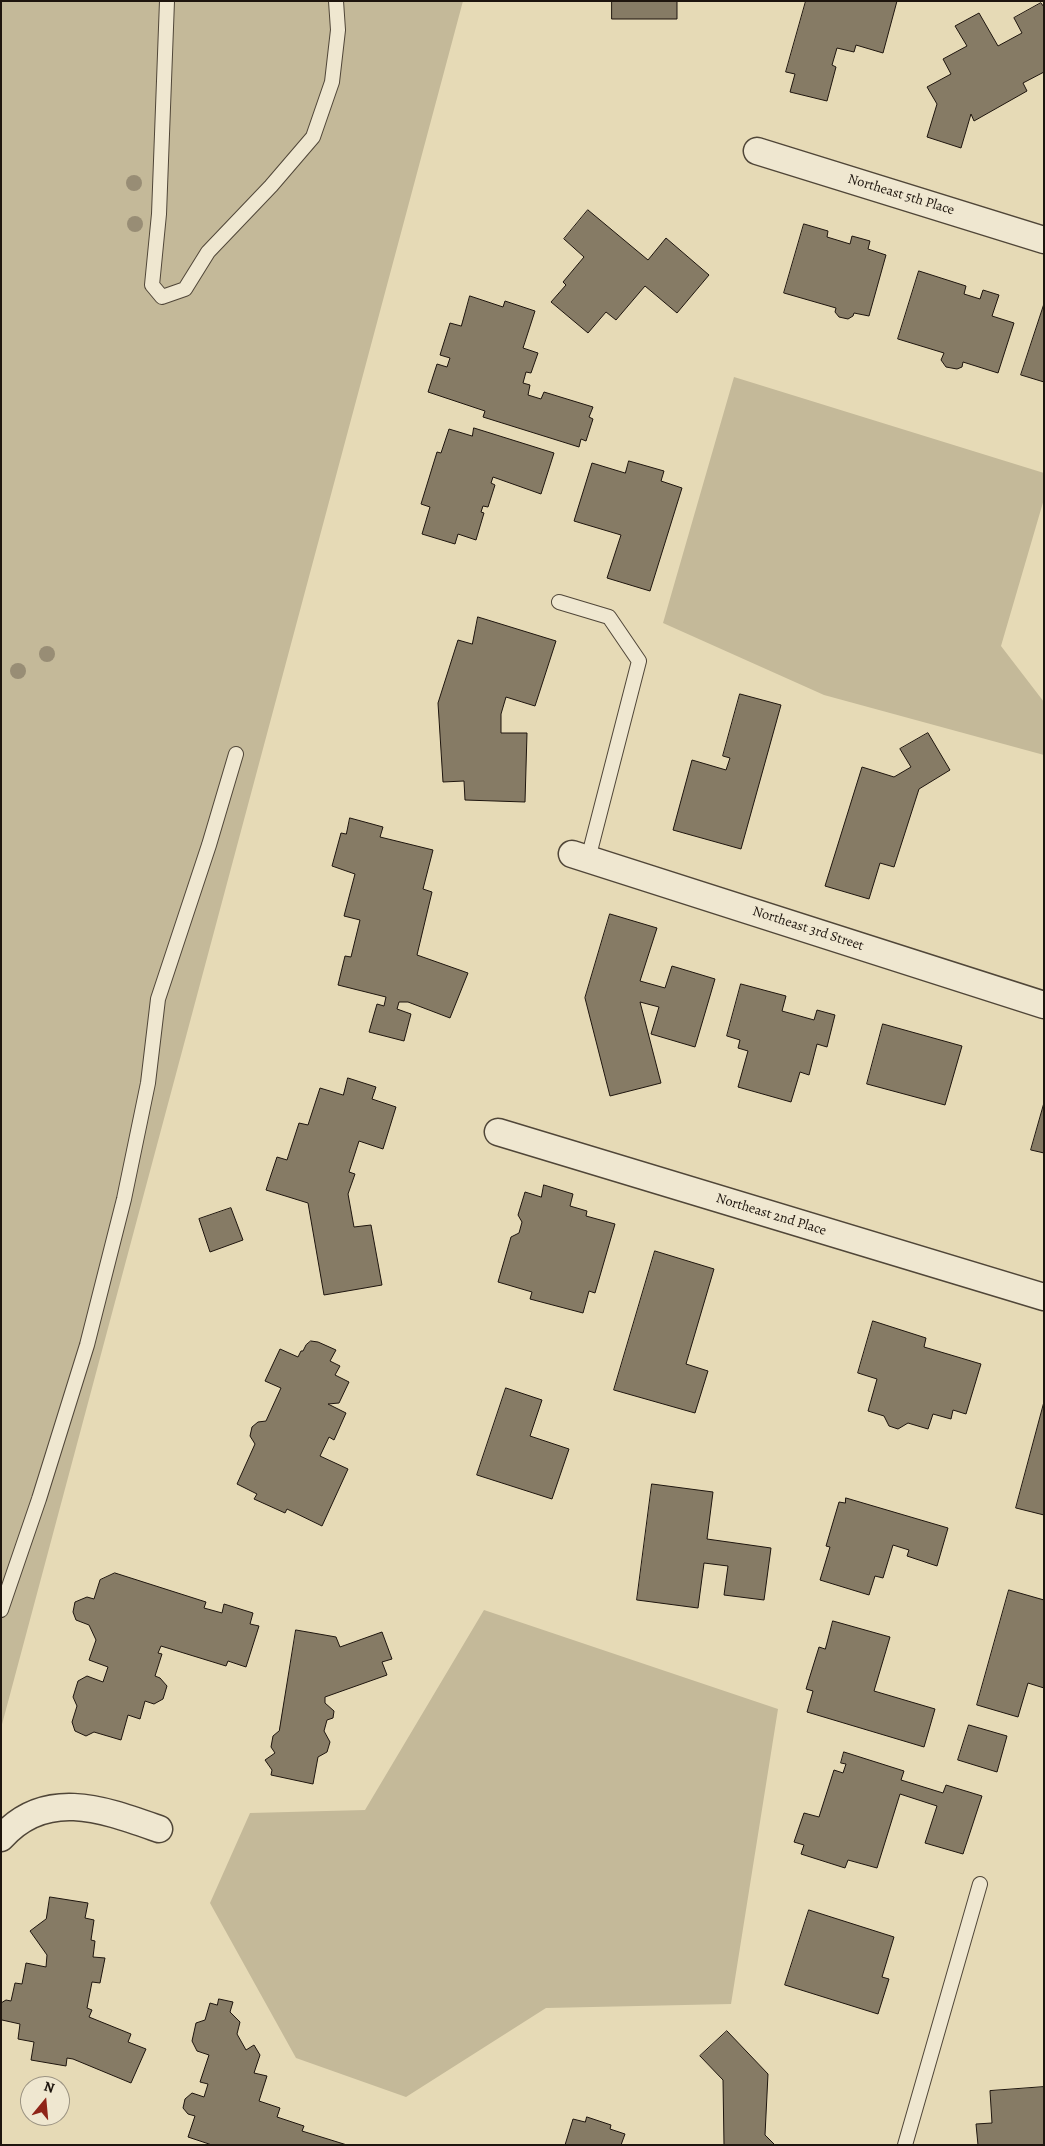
<!DOCTYPE html>
<html>
<head>
<meta charset="utf-8">
<style>
  body { margin:0 }
  #map { position:relative; width:1045px; height:2146px; overflow:hidden; background:#e6dab6; font-family:Alegreya,serif }
  canvas { display:block }
  .frame { position:absolute; inset:0; border:2px solid #1e150e; pointer-events:none }
  .north { position:absolute; left:20px; top:2076px; width:50px; height:50px; box-sizing:border-box; background:#efe7d0; border:1px solid #9b9382; border-radius:50%; rotate:17deg; font-size:14px; font-weight:700; line-height:20px; text-align:center; color:#1e150e }
  .north::after { content:''; display:block; margin:auto; width:18px; height:22px; background:#8f2418; clip-path:polygon(50% 0,100% 100%,50% 72%,0 100%) }
</style>
</head>
<body>
<div id="map">
<canvas width="1045" height="2146"></canvas>
<div class="frame"></div>
<div class="north">N</div>
</div>
<script>
const ctx = document.querySelector('canvas').getContext('2d');
ctx.lineJoin = 'round';
function paint(path, color) { ctx.fillStyle = color; ctx.fill(path, 'evenodd'); }
function trace(path, color, width, dash) { ctx.strokeStyle = color; ctx.lineWidth = width; ctx.lineCap = dash ? 'butt' : 'round'; ctx.setLineDash(dash || []); ctx.stroke(path); }
function drawText(font, color, halo, rows, align = 'center') {
  ctx.font = font + ' Alegreya,serif'; ctx.lineWidth = 4.5; ctx.setLineDash([]); ctx.textBaseline = 'middle'; ctx.strokeStyle = halo; ctx.fillStyle = color; for (const [text, x, y, turn = 0] of rows) {
    ctx.save(); ctx.translate(x, y); ctx.rotate((+turn || 0) * Math.PI / 180); ctx.textAlign = isNaN(turn) ? turn : align; if (halo) ctx.strokeText(text, 0, 0); ctx.fillText(text, 0, 0); ctx.restore();
  }
}
paint(new Path2D(`
  M1,1H463L1,1728Z
  M734,377L1044,473V499L1001,646L1044,702V755L824,695L663,623Z
  M484,1610L778,1709L731,2004L546,2008L406,2097L296,2058L210,1903L250,1813L365,1810Z`), '#c4b999');
const building = new Path2D(`
  M612,1H677V19H612Z
  M806,1H897L883,53L856,45L854,52L837,48L832,65L836,67L827,101L790,92L795,74L786,72Z
  M1041,3L1044,7V72L1023,83L1027,91L974,121L971,114L961,148L927,137L937,104L927,87L951,74L943,59L967,46L955,26L979,13L998,46L1022,33L1014,18Z
  M588,210L648,260L666,238L709,275L677,313L645,286L616,320L606,312L588,333L551,302L566,285L563,282L584,257L564,239Z
  M804,224L828,231L827,237L850,244L852,236L870,241L868,249L886,255L869,316L854,313L853,316L848,319L839,317L835,312L836,308L784,293Z
  M919,271L966,286L964,294L980,299L983,290L999,295L992,316L1014,323L998,373L963,362L962,367L957,369L946,367L941,360L944,353L898,339Z
  M470,296L503,307L505,301L535,311L523,348L538,353L531,373L526,372L523,383L530,385L528,395L541,399L544,392L593,407L589,417L593,419L586,441L581,439L579,447L483,417L485,411L428,392L437,364L447,367L450,358L440,355L450,323L461,326Z
  M1044,304V382L1021,375Z
  M474,428L554,453L541,494L493,477L491,483L495,485L488,507L483,506L481,512L484,513L476,540L458,534L455,544L422,534L430,507L421,504L437,452L441,453L449,429L472,436Z
  M629,461L664,471L661,481L682,488L650,591L607,578L621,535L574,521L592,463L625,473Z
  M478,617L556,641L535,706L506,697L501,714V733H527L525,802L465,800L464,781L443,782L438,703L458,640L472,644Z
  M740,694L781,705L741,849L673,830L692,760L726,770L730,758L723,756Z
  M928,733L950,770L919,789L894,867L880,863L869,899L825,886L862,767L894,777L911,767L900,749Z
  M350,818L383,827L380,837L433,850L423,889L432,892L417,955L468,973L450,1018L408,1002H399L397,1009L411,1014L404,1041L369,1032L377,1004L384,1006L386,997L338,985L345,956L351,957L360,920L344,916L355,874L332,866L341,833L346,834Z
  M610,914L657,928L640,981L665,988L672,966L715,979L695,1047L651,1034L659,1007L640,1002L661,1083L610,1096L585,998Z
  M741,984L786,996L782,1011L814,1020L817,1010L835,1015L827,1047L817,1044L809,1075L800,1072L791,1102L738,1087L748,1051L738,1048L740,1040L727,1036Z
  M883,1024L962,1046L945,1105L867,1084Z
  M348,1078L376,1087L372,1099L396,1107L383,1149L359,1141L349,1172L355,1174L348,1194L354,1227L371,1225L382,1285L324,1295L308,1203L266,1190L277,1157L287,1160L299,1123L308,1125L320,1088L343,1095Z
  M1044,1103V1153L1031,1150Z
  M544,1185L573,1194L570,1206L587,1211L586,1216L615,1224L595,1293L589,1291L583,1313L530,1299L532,1292L498,1282L511,1237L519,1233L522,1222L518,1215L525,1192L541,1197Z
  M231,1208L243,1240L210,1252L199,1219Z
  M655,1251L714,1269L686,1364L708,1371L695,1413L614,1390Z
  M873,1321L926,1338L924,1347L981,1364L966,1414L953,1410L951,1419L933,1414L928,1429L908,1423L898,1429L889,1426L884,1416L868,1411L877,1379L858,1373Z
  M311,1341L318,1342L336,1350L330,1361L340,1366L335,1375L349,1382L339,1403L328,1404L346,1413L334,1440L329,1437L320,1456L348,1469L322,1526L287,1509L285,1513L254,1499L257,1494L237,1484L255,1444L250,1436L252,1427L258,1422L266,1421L281,1388L265,1381L280,1349L298,1357L301,1351H303L306,1345Z
  M506,1388L542,1400L530,1436L569,1449L552,1499L477,1475Z
  M1044,1402V1515L1016,1508Z
  M652,1484L713,1492L707,1539L771,1548L764,1600L724,1595L728,1566L704,1563L698,1608L637,1600Z
  M846,1498L948,1528L937,1566L907,1556L909,1550L893,1545L883,1578L875,1576L869,1595L820,1580L830,1547L826,1546L839,1502L845,1503Z
  M115,1573L206,1602L204,1608L222,1613L224,1604L253,1613L250,1624L259,1626L246,1667L228,1661L226,1666L161,1646L158,1653L162,1654L155,1676L160,1678L167,1686L163,1699L154,1704L145,1701L140,1719L128,1715L121,1740L94,1732L86,1736L75,1731L72,1722L77,1706L73,1697L78,1681L87,1676L103,1682L108,1667L89,1660L96,1640L89,1625L76,1620L73,1612L75,1602L87,1597L94,1599L100,1580Z
  M1009,1590L1044,1600V1688L1028,1683L1018,1717L977,1705Z
  M833,1621L890,1637L874,1691L935,1709L924,1747L807,1712L813,1691L806,1689L819,1647L825,1649Z
  M296,1630L336,1637L340,1647L382,1632L392,1659L382,1662L387,1675L325,1697V1703L334,1711L333,1718L327,1720L324,1731L330,1742L327,1752L318,1757L313,1784L271,1775L272,1770L265,1760L275,1753L271,1747L273,1736L279,1731Z
  M969,1725L1007,1736L997,1772L958,1760Z
  M844,1752L904,1771L901,1780L943,1793L946,1785L982,1796L963,1854L925,1843L937,1806L900,1794L877,1868L848,1860L845,1868L801,1854L804,1845L794,1842L804,1813L819,1817L834,1770L843,1773L846,1764L841,1763Z
  M50,1897L88,1903L85,1918L94,1920L91,1940L95,1941L93,1957L105,1958L100,1983L92,1982L87,2008L92,2010L89,2017L131,2034L128,2042L146,2049L131,2083L73,2059L67,2058L66,2066L31,2060L34,2042L18,2039L20,2024L2,2020L1,2019V2003L6,2000L11,2001L15,1983L22,1984L26,1963L46,1967L47,1955L30,1931L46,1919Z
  M809,1910L894,1937L882,1977L889,1979L878,2014L785,1985Z
  M219,1999L233,2002L230,2012L240,2022L237,2034L246,2050L254,2045L260,2055L254,2073L267,2076L259,2101L280,2108L277,2117L304,2126L302,2131L347,2145H212L188,2137L195,2116L188,2114L183,2108L185,2099L192,2093L204,2097L208,2084L200,2082L209,2055L197,2051L192,2041L196,2023L205,2020L210,2003L217,2005Z
  M727,2031L768,2074L765,2135L775,2145H724L723,2080L700,2056Z
  M1044,2087V2145H978L976,2124L992,2123L990,2091Z
  M587,2117L611,2125L610,2129L625,2134L621,2145H565L573,2119L585,2122Z`);
paint(building, '#867b65');
trace(building, '#1e150e', 1);
const lane = new Path2D(`
  M167,1L159,214L152,285L162,297L185,289L208,252L271,186L313,137L332,82L338,30L336,1
  M559,602L609,617L639,661L588,859
  M1,1610L39,1499L87,1345L124,1199L148,1083L158,999L209,845L236,754
  M905,2145L980,1884`);
const street = new Path2D(`
  M757,151L1044,240
  M572,854L1044,1005
  M498,1132L1044,1297
  M1,1838C46,1787 105,1810 159,1829`);
trace(lane, '#504638', 16);
trace(street, '#504638', 29);
trace(lane, '#efe7d0', 14);
trace(street, '#efe7d0', 26);
ctx.fillStyle = '#988d75';
for (const [x, y] of [
  [134,183],
  [135,224],
  [47,654],
  [18,671]
]) { ctx.beginPath(); ctx.arc(x, y, 8, 0, 2 * Math.PI); ctx.fill(); }
drawText('14px', '#1e150e', '#efe7d0', [
  ["Northeast 5th Place",901,195,17],
  ["Northeast 3rd Street",808,929,18],
  ["Northeast 2nd Place",771,1215,17]
]);
</script>
</body>
</html>
